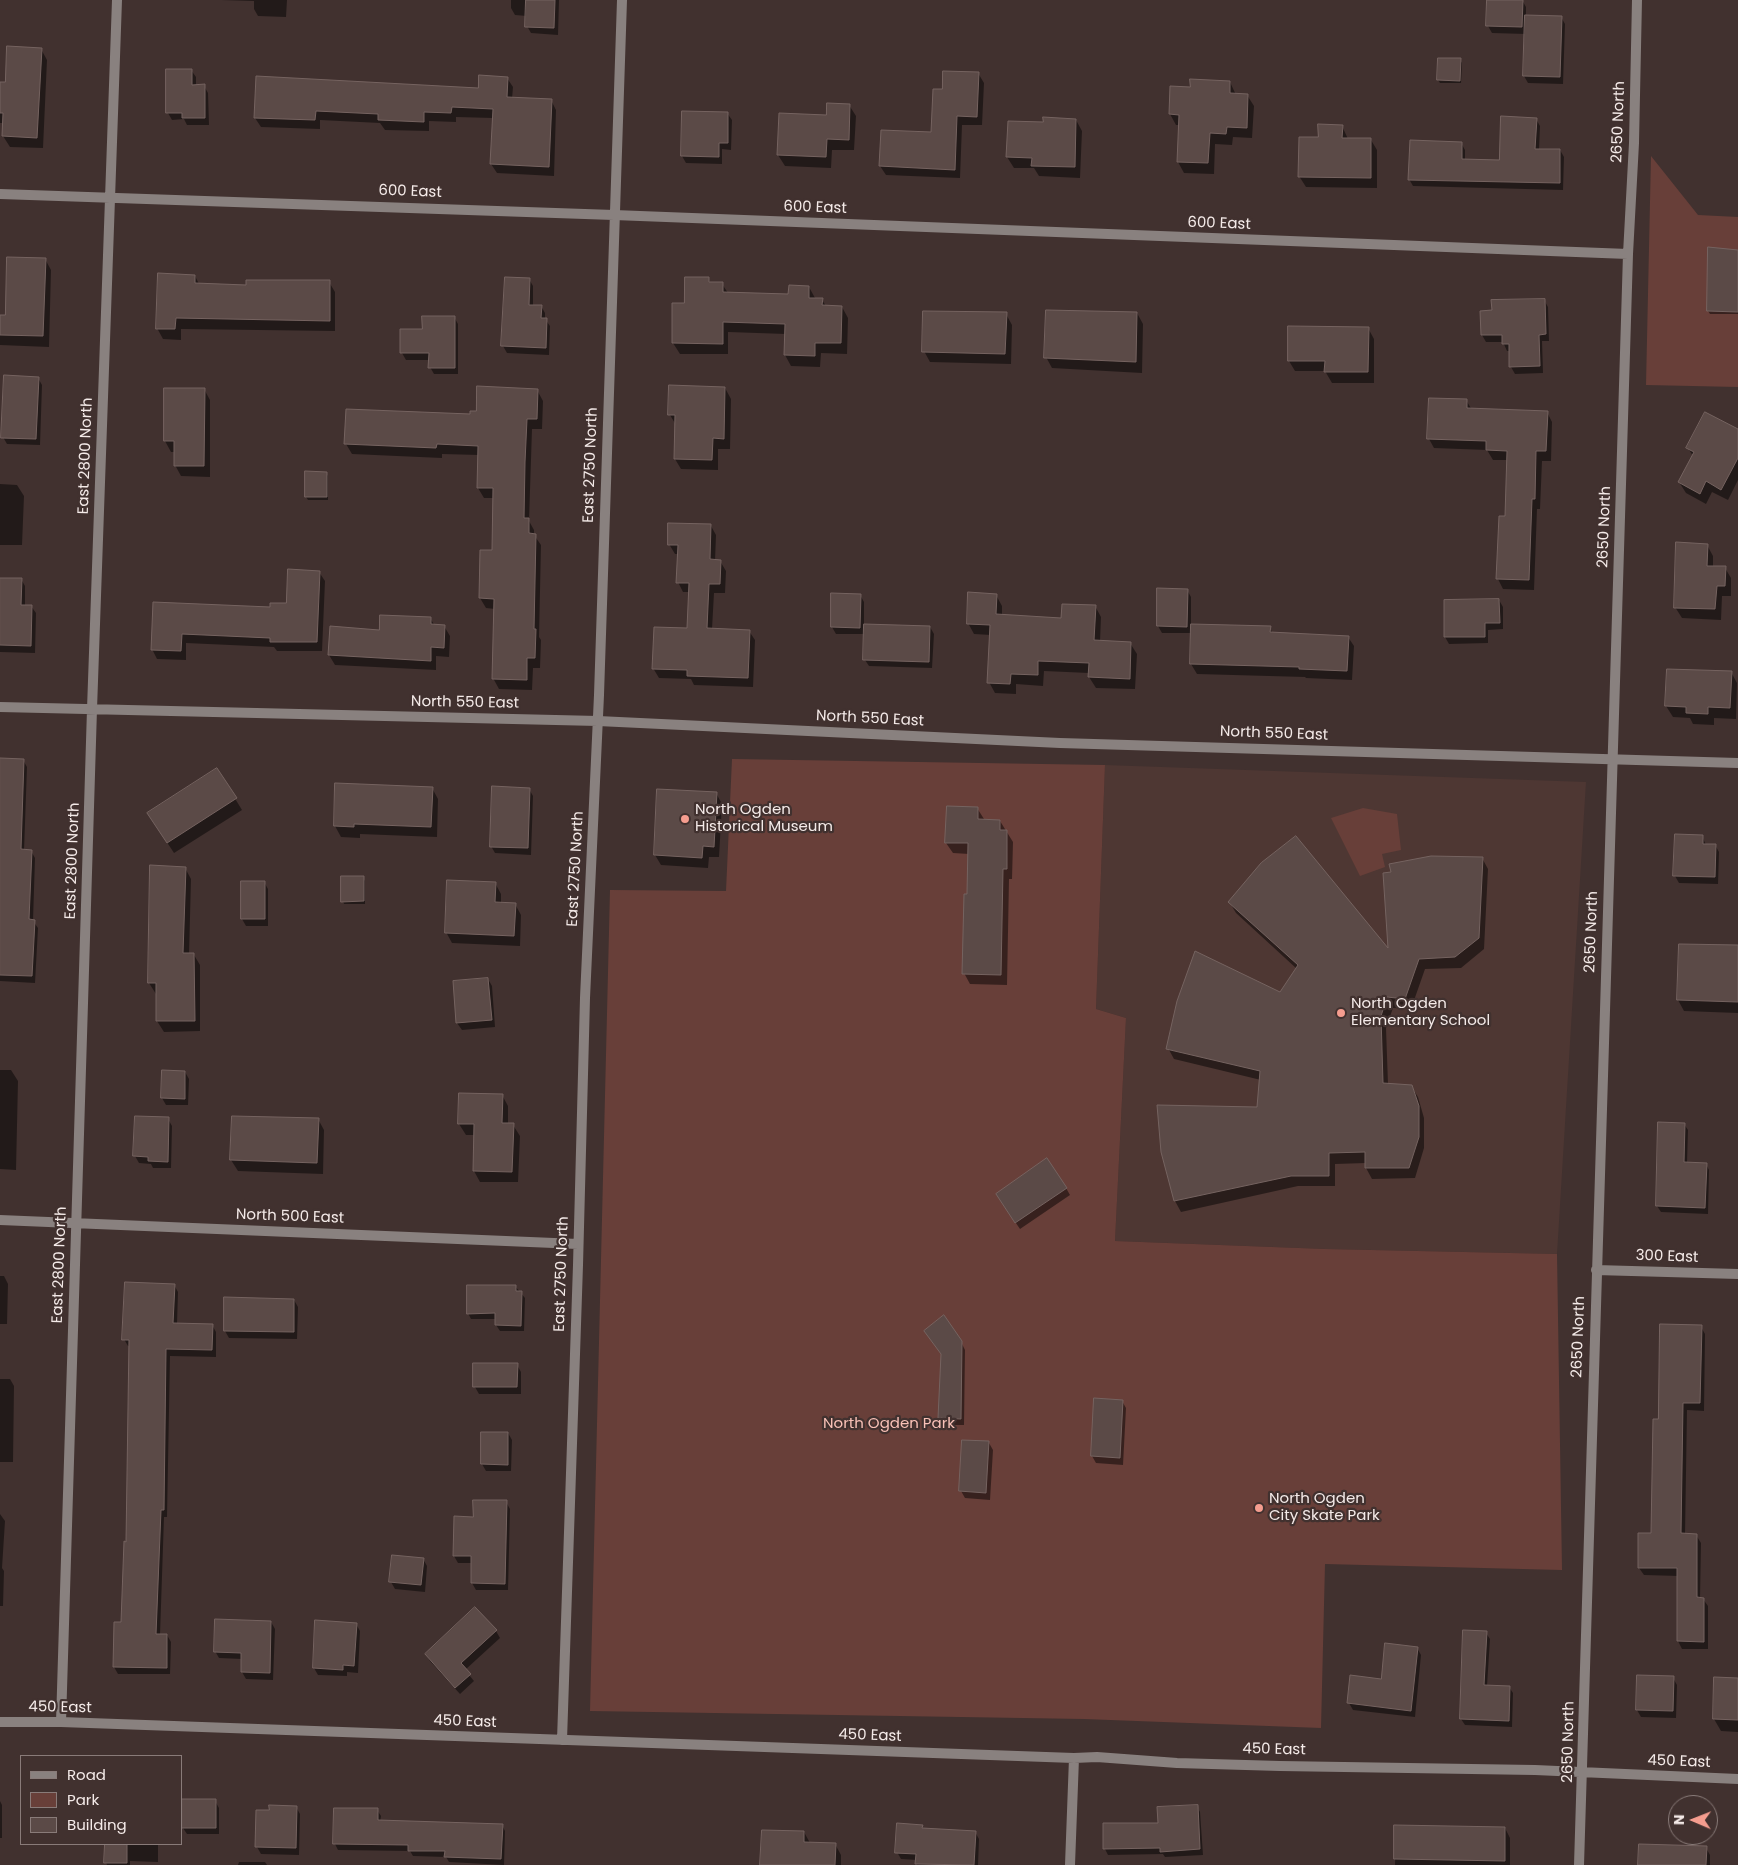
<!DOCTYPE html>
<html>
<head>
<meta charset="utf-8">
<style>
  body { margin:0 }
  #map { position:relative; width:1738px; height:1865px; overflow:hidden; background:#41312f; font-family:Poppins,sans-serif }
  canvas { display:block }
  .legend { position:absolute; left:20px; top:1755px; width:162px; height:90px; box-sizing:border-box; background:#41312f; border:1px solid #897b79; margin:0; padding:6px 9px; list-style:none; font-size:15px; color:#f4eae8 }
  .legend li { display:flex; align-items:center; gap:10px; height:25px }
  .legend b { width:25px; border:1px solid #897b79 }
  .north { position:absolute; left:1668px; top:1795px; width:50px; height:50px; box-sizing:border-box; background:#41312f; border:1px solid #897b79; border-radius:50%; rotate:271deg; font-size:14px; font-weight:700; line-height:20px; text-align:center; color:#f4eae8 }
  .north::after { content:''; display:block; margin:auto; width:18px; height:22px; background:#f59d8f; clip-path:polygon(50% 0,100% 100%,50% 72%,0 100%) }
</style>
</head>
<body>
<div id="map">
<canvas width="1738" height="1865"></canvas>
<ul class="legend">
<li><b style="height:6px;background:#89817f"></b>Road</li>
<li><b style="height:14px;background:#683f39"></b>Park</li>
<li><b style="height:14px;background:#5b4a47"></b>Building</li>
</ul>
<div class="north">N</div>
</div>
<script>
const ctx = document.querySelector('canvas').getContext('2d');
ctx.lineJoin = 'round';
function paint(path, color) { ctx.fillStyle = color; ctx.fill(path, 'evenodd'); }
function trace(path, color, width, dash) { ctx.strokeStyle = color; ctx.lineWidth = width; ctx.lineCap = dash ? 'butt' : 'round'; ctx.setLineDash(dash || []); ctx.stroke(path); }
function drawText(font, color, halo, rows, align = 'center') {
  ctx.font = font + ' Poppins,sans-serif'; ctx.lineWidth = 4.5; ctx.setLineDash([]); ctx.textBaseline = 'middle'; ctx.strokeStyle = halo; ctx.fillStyle = color; for (const [text, x, y, turn = 0] of rows) {
    ctx.save(); ctx.translate(x, y); ctx.rotate((+turn || 0) * Math.PI / 180); ctx.textAlign = isNaN(turn) ? turn : align; if (halo) ctx.strokeText(text, 0, 0); ctx.fillText(text, 0, 0); ctx.restore();
  }
}
paint(new Path2D(`
  M1105,765L1586,782L1557,1254L1325,1249L1115,1241L1126,1018L1096,1009Z`), '#4e3733');
paint(new Path2D(`
  M1651,156L1698,215L1738,217V387L1646,385Z
  M732,759L1105,765L1096,1009L1126,1018L1115,1241L1325,1249L1557,1254L1562,1570L1325,1564L1321,1728L1084,1719L590,1711L610,890L726,891Z
  M1363,808L1397,814L1401,850L1382,854L1385,867L1360,876L1331,818Z`), '#683f39');
paint(new Path2D(`
  M221,0H287L286,17L258,16L254,9V1Z
  M511,0H559L558,35L531,33L527,26V16L515,15L511,8Z
  M1488,0H1522L1526,7V16L1561,17L1565,24L1563,84L1528,83L1524,76L1526,34L1492,33L1488,26Z
  M41,49L47,60L43,148L10,147L3,136L4,123H0V84H6Z
  M1460,60L1462,63L1461,83H1440L1438,80Z
  M191,70L196,77V86H204L208,93L209,125H187L184,119L172,120L168,113Z
  M978,73L984,83L982,125H962L960,178L886,175L880,166L932,133L944,91Z
  M507,78L513,87L512,99L551,100L556,110L554,176L497,173L491,164L493,118L456,117V122L429,121V131L385,130L380,123L320,120V129L261,127L255,118L480,90Z
  M1230,82L1236,95H1247L1254,106L1252,138L1233,137L1232,145L1215,144L1214,174L1184,173L1178,162L1180,125H1176L1170,114L1191,88Z
  M849,105L856,116L854,150H832L831,168L785,166L778,155L828,116Z
  M727,113L732,120L731,150L722,149V164L686,163L682,156Z
  M1536,119L1540,126L1539,150H1560L1564,157L1563,190L1413,186L1409,179L1461,143L1465,150V160L1500,161Z
  M1076,120L1082,131L1080,178L1039,176L1034,168H1014L1007,157L1045,123Z
  M1342,126L1348,139L1371,140L1377,150V188L1306,187L1299,176L1319,138Z
  M1738,251V314H1710L1708,311Z
  M45,259L51,270L49,347L0,345V316H7Z
  M195,276L199,284L247,286L329,282L335,292V331L181,329V340L163,339L157,328Z
  M708,278L711,284H722L728,293L789,295L809,287L815,298L822,300L826,306L842,307L848,318L847,354L821,353L820,367L791,366L785,355L786,334L728,332V354H680L673,343L686,304Z
  M529,279L533,286V306H541L545,313V319L550,326L549,355L507,353L503,346Z
  M1544,300L1548,307L1549,341H1542L1543,373L1515,374L1511,367L1510,351H1507L1503,342H1486L1482,335V312H1493Z
  M1137,313L1143,324L1142,373L1052,368L1046,357Z
  M1006,314L1012,325L1011,364L930,362L924,351Z
  M454,317L458,324V374H434L430,367V360H406L402,353V330L423,331Z
  M1368,328L1374,339V383H1332L1325,371H1295L1289,361Z
  M38,378L42,385L40,445L7,444L3,437Z
  M725,388L731,399L730,449H718V470L681,469L675,459L676,425L670,415Z
  M204,389L210,400V477L181,476L175,465V452H171L165,441Z
  M537,390L543,401L542,429H532L529,521L534,530V535L541,545L539,637L541,640L540,668H533L532,690L499,689L493,678L495,609L486,608L480,598L493,552L494,498H484L478,488L479,455L442,454V458L352,454L346,444L471,415Z
  M1466,400L1472,410L1547,412L1552,422L1551,461H1542L1540,509H1537L1534,590L1503,589L1498,579L1507,517L1508,460H1493L1487,450L1434,448L1429,439Z
  M1738,430V480L1728,500L1712,492L1706,504L1686,493L1679,482L1693,456L1688,448Z
  M326,473L328,476V500H308L306,497Z
  M0,484L17,485L24,496L22,545H0Z
  M711,526L716,535L715,561H720L726,571L725,593H714L712,629L749,631L755,640L753,687L694,685L691,679L659,678L653,668L689,629L690,592H683L678,582L679,554H675L669,544Z
  M1707,545L1713,556V567L1725,568L1731,578V596H1722L1721,620L1682,618L1675,607Z
  M319,572L325,581L322,651H277L274,647L186,643V660L157,659L152,649L154,604L271,609L287,605Z
  M21,579L25,586V606H31L36,613L35,653L0,652V603Z
  M1187,590L1191,597V625L1270,628L1273,634L1348,637L1354,646L1352,680L1306,678L1305,677L1197,674L1191,664L1192,633H1162L1158,626Z
  M860,595L864,602V625L930,627L934,634L932,668L869,666L865,660V634H836L832,627Z
  M996,595L1002,606V616L1063,619L1095,606L1101,617L1100,642L1130,643L1137,654L1135,689L1096,688L1089,677V673L1044,671L1043,686L1016,684V694L995,693L989,682L991,635L974,634L968,623Z
  M1499,600L1503,607V629L1488,630V643L1449,644L1445,637Z
  M430,618L435,626H444L450,636L449,657L436,656V670L335,665L329,655L380,631Z
  M1668,670L1731,672L1737,683L1736,719L1714,718V725L1693,724L1690,718L1673,717L1666,706Z
  M0,760H23L27,767L24,851H31L35,858L33,921L38,928L35,983L0,981Z
  M217,769L242,810L174,853L155,824Z
  M432,788L438,799L437,837L360,834V838L341,837L335,826Z
  M529,789L533,796L531,855L495,853L491,846Z
  M716,793L722,804L719,857H709L708,868L661,865L655,855Z
  M977,808L984,819L1000,821L1013,842L1012,879H1009L1007,985L970,984L964,973L969,854L953,853L946,843Z
  M1702,836L1706,845H1715L1719,852L1718,884L1679,883L1675,876Z
  M1482,858L1488,869L1484,949L1461,968L1425,969L1411,1009L1393,1008L1386,1028L1388,1084L1411,1086L1418,1097L1424,1118V1148L1415,1178L1372,1179L1366,1168V1163L1335,1164V1186H1298L1181,1212L1175,1201L1258,1109L1261,1080L1174,1059L1168,1048L1280,994L1297,969L1236,913L1230,903L1389,952Z
  M185,868L191,879L189,955H194L200,965V1031L164,1032L157,1021V994H156L149,983Z
  M363,878L365,881V904H344L343,901Z
  M242,882H264L268,889V926H246L242,919Z
  M495,883L501,894V903L515,904L521,915L520,946L452,943L446,932Z
  M1680,945L1738,947V1013L1684,1011L1678,1000Z
  M488,979L492,986L495,1027L462,1030L457,1023Z
  M0,1070H11L18,1081L16,1170L0,1169Z
  M185,1072L189,1079L188,1105H166L162,1098Z
  M502,1095L508,1106V1124L513,1125L520,1136L518,1182H480L474,1171L475,1135H466L459,1124Z
  M233,1117L318,1119L324,1130L323,1174L238,1171L231,1160Z
  M168,1119L172,1126L171,1168H153L151,1164L139,1163L135,1156Z
  M1684,1124L1688,1130L1687,1163L1706,1164L1709,1170L1708,1214L1661,1212L1657,1206Z
  M1066,1188L1070,1195L1020,1229L1001,1201Z
  M0,1276H4L8,1284L7,1324H0Z
  M174,1285L178,1292L177,1324L212,1325L216,1332V1357L170,1356L167,1517H164L160,1635H167L171,1642L170,1674H118L114,1667L122,1624L128,1543L130,1346H128L124,1339Z
  M515,1286L525,1298L524,1331H500L496,1325V1319H471L468,1313Z
  M294,1300L298,1307L297,1339L229,1338L225,1331Z
  M1701,1327L1705,1334L1704,1411L1687,1410L1685,1535H1696L1701,1543L1700,1599H1703L1708,1606V1649H1682L1678,1641L1679,1576L1644,1575L1639,1568L1652,1534L1659,1420Z
  M961,1342L965,1350L964,1425H943L939,1418L943,1355Z
  M517,1365L521,1372V1394H479L475,1387Z
  M0,1379H10L14,1386L13,1462H0Z
  M1095,1400L1122,1401L1126,1408L1123,1465L1096,1463L1092,1456Z
  M508,1433L512,1440L511,1471H486L482,1464Z
  M989,1443L993,1450L990,1500L965,1498L961,1491Z
  M506,1502L510,1509L508,1590H476L472,1583V1563H458L454,1556L474,1518Z
  M0,1514L5,1521L2,1568L4,1571L3,1606H0Z
  M423,1559L427,1566L425,1592L395,1589L391,1582Z
  M475,1609L496,1631L500,1638L465,1670L474,1681L460,1694L430,1661L426,1654Z
  M271,1622L275,1629L273,1680L246,1679L242,1672V1659L219,1658L215,1651Z
  M356,1624L360,1631L358,1673L347,1672V1676L318,1675L314,1668Z
  M1486,1633L1490,1639L1487,1686L1509,1687L1513,1693L1512,1727L1465,1725L1461,1719Z
  M1417,1648L1421,1655L1415,1717L1353,1710L1349,1703L1382,1680Z
  M1673,1678L1677,1685L1676,1718L1641,1717L1637,1710Z
  M1738,1679V1732L1721,1731L1714,1719Z
  M0,1801L2,1805V1838H0Z
  M215,1801L219,1808V1834H187L183,1828Z
  M1197,1806L1200,1812L1203,1855L1165,1857L1163,1854L1108,1855L1105,1849Z
  M296,1807L300,1814L299,1855L261,1854L257,1847L270,1811Z
  M377,1810L381,1816L380,1822L502,1825L505,1831L504,1865L449,1862L446,1857L413,1856L410,1851L338,1850L335,1844Z
  M922,1826L924,1829L975,1832L979,1839L978,1865H917V1860L901,1859L897,1852Z
  M1396,1826L1505,1828L1510,1838V1865H1395Z
  M804,1832L810,1843L835,1844L841,1855V1865H762Z
  M106,1844H158V1862L130,1861V1865H107L106,1862Z
  M1706,1848L1710,1855V1865H1639Z
  M239,1862H265L267,1865H238Z`), '#0007');
const building = new Path2D(`
  M526,0H555L554,28L525,27Z
  M1487,0H1523L1522,27L1486,26Z
  M1525,15L1562,16L1560,77L1523,76Z
  M7,46L42,48L37,138L2,136L3,113H0V82H5Z
  M1438,58H1461L1460,81L1437,80Z
  M166,69H192V85L205,84V118H182V113H166Z
  M943,71L979,72L977,117L957,116L955,170L879,166L881,130L931,132L933,89H942Z
  M479,75L508,77L507,97L552,99L549,167L490,164L493,109L452,107L451,113L424,112V122L378,120V114L316,111L315,120L254,118L256,76L478,88Z
  M1190,79L1230,81V93L1248,94L1247,128L1227,127L1226,134L1210,133L1208,163L1177,162L1179,115L1169,114L1170,86L1190,87Z
  M827,103L850,104L849,140L827,139L826,157L777,155L779,113L826,115Z
  M682,111L728,112V143H719V157L681,156Z
  M1501,116L1537,118L1535,149H1560V183L1408,180L1410,140L1462,142V159L1499,160Z
  M1043,117L1076,119L1075,167L1031,166L1032,158L1006,157L1008,121L1043,122Z
  M1318,124L1343,125L1342,138H1371V178L1298,177L1299,137H1318Z
  M1708,247L1738,250V312L1707,311Z
  M7,257L46,258L43,336L0,335V315H5Z
  M158,273L195,275V283L246,285V280H330V321L176,318L175,329H156Z
  M505,277L530,278L529,305H542L541,318H547L546,348L501,346Z
  M685,277H709V282H723V292L788,294L789,285L809,286V298H823L822,305L842,306L841,343H815V356L784,355L785,324L723,322V344L672,343V303H684Z
  M1545,299L1546,334L1539,335L1540,366L1509,367V344H1502V335H1481L1480,311L1492,310L1491,300Z
  M1046,310L1137,312L1136,362L1044,358Z
  M923,311L1007,312L1005,354L922,352Z
  M422,316H455V368H428L429,353H400V329H422Z
  M1288,326L1369,327L1368,372H1324L1325,361H1288Z
  M4,375L39,377L36,439L1,438Z
  M669,385L725,387L724,439L713,438L712,460L674,459L675,415H668Z
  M477,386L538,389L537,419H527L525,462L524,518H529V533L536,534L534,629H536L535,658H527V680L492,679L494,599L479,598L480,550H492L493,488H477L478,446L437,444L436,448L344,444L346,409L470,414V411H476Z
  M164,388H205L204,466H174V441H164Z
  M1429,398L1467,399V408L1548,411L1546,451H1536L1535,499H1532L1529,580L1496,579L1499,516H1505L1507,451L1486,450V441L1427,439Z
  M1705,412L1738,429V458L1721,490L1706,481L1700,494L1678,482L1694,452L1686,448Z
  M305,471L327,472V497H305Z
  M668,523L711,524L710,559L721,560L720,584H709L707,628L750,630L748,678L687,676V670L652,669L654,627L687,628L689,583H676L678,545H668Z
  M1676,542L1708,544L1707,566H1726L1725,586H1717L1715,609L1674,608Z
  M288,569L320,571L317,642H270V638L182,634L181,651L151,650L153,602L270,607V603H286Z
  M0,578H22L21,605H32L31,646L0,645Z
  M1157,588L1188,589L1187,627L1157,626Z
  M968,592L997,594L996,614L1061,618L1062,604L1096,605L1094,640L1131,642L1130,679L1088,677L1089,663L1038,661V675L1011,674L1010,684L987,683L990,625L967,624Z
  M831,593L861,594L860,628L831,627Z
  M1499,599L1500,623H1485V637H1444V600Z
  M380,615L431,617V624L445,625L444,648L431,647V661L328,655L330,626L379,630Z
  M864,624L930,626L929,662L863,660Z
  M1191,624L1271,626L1270,632L1349,636L1347,671L1299,669V667L1190,664Z
  M1667,669L1732,671L1730,708L1708,707V714L1686,713V707L1665,706Z
  M0,758L24,759L21,849L32,850L29,919L35,920L32,976L0,975Z
  M217,768L237,798L167,843L147,813Z
  M335,783L433,787L431,827L354,824V827L334,826Z
  M492,786L530,788L528,848L490,847Z
  M657,789L717,792L714,847L703,846L702,858L654,855Z
  M947,806L978,807V819L1000,820V830H1007V869H1003L1001,975L962,974L964,894H967L968,843H945Z
  M1675,834L1703,835V844H1716L1715,877L1673,876Z
  M1296,836L1388,948L1383,873L1391,872L1389,864L1431,856L1483,857L1479,938L1455,957L1419,959L1405,999L1387,997L1381,1016L1383,1083L1412,1085L1419,1106V1137L1409,1168H1365V1152L1329,1153V1176H1291L1174,1201L1161,1152L1157,1105L1257,1107L1260,1071L1166,1049L1177,1001L1195,951L1280,992L1298,965L1228,902L1261,863Z
  M150,865L186,867L183,953H194L195,1021H156V983H148Z
  M341,876H364V901L341,902Z
  M447,880L496,882L495,902L516,903L514,936L445,933Z
  M241,881H265V919H241Z
  M1679,944L1738,945V1002L1677,1000Z
  M488,978L492,1020L456,1023L453,981Z
  M162,1070L185,1071V1099L161,1098Z
  M459,1093L503,1094L502,1123H514L512,1172L473,1171L474,1124H458Z
  M135,1116L169,1117L168,1162L148,1161V1157L133,1156Z
  M232,1116L319,1118L317,1163L230,1160Z
  M1658,1122L1685,1123L1684,1162L1707,1163L1705,1208L1656,1206Z
  M1047,1158L1067,1188L1015,1223L996,1194Z
  M125,1282L175,1284L173,1323L213,1324L212,1350L166,1349L164,1510H161L156,1634H167V1668L113,1667L114,1622H121L124,1541L126,1542L129,1340H122Z
  M467,1285H516V1291H522L521,1326L495,1325V1313L467,1314Z
  M224,1297L294,1299V1332L224,1331Z
  M944,1315L962,1341L961,1419L938,1418L941,1354L924,1331Z
  M1660,1324L1702,1325L1700,1403H1683L1681,1533L1697,1534V1597L1704,1598V1642L1677,1641V1568H1638V1533H1651L1653,1419H1658Z
  M473,1363H518L517,1387H473Z
  M1094,1398L1123,1400L1120,1458L1091,1456Z
  M481,1432H508V1465L481,1464Z
  M962,1440L989,1441L986,1493L959,1491Z
  M473,1500H507L505,1584L471,1583V1556H453L454,1516L473,1517Z
  M392,1555L424,1558L421,1585L389,1582Z
  M475,1607L497,1630L461,1663L471,1674L455,1688L425,1654Z
  M215,1619L271,1621L270,1673L241,1672V1653L214,1652Z
  M315,1620L357,1623L354,1666L343,1665V1670L313,1668Z
  M1463,1630L1487,1631L1484,1685L1510,1686L1509,1721L1460,1719Z
  M1385,1643L1418,1647L1411,1711L1347,1703L1350,1675L1381,1679Z
  M1637,1675L1674,1676L1673,1711L1636,1710Z
  M1714,1677L1738,1678V1720L1713,1719Z
  M182,1799H216V1828H182Z
  M269,1805L297,1806L296,1848L255,1847L256,1810H269Z
  M1198,1805L1200,1849L1160,1852V1848L1103,1849V1823H1158L1157,1807Z
  M334,1808H378V1820L503,1824L501,1859L444,1857L445,1851H408V1845L333,1844Z
  M897,1823L923,1825L922,1828L976,1831L974,1865L915,1864L916,1854L895,1853Z
  M1394,1825L1505,1827V1861L1394,1859Z
  M762,1830L804,1831V1842L836,1843L835,1865H760Z
  M105,1844H127V1863H104Z
  M1639,1844L1707,1846L1706,1865H1638Z`);
paint(building, '#5b4a47');
trace(building, '#756360', 1);
trace(new Path2D(`
  M0,194L614,215L1628,254
  M0,707L598,721L1060,743L1738,763
  M0,1220L578,1244
  M1596,1270L1738,1274
  M0,1722H61L1074,1758L1097,1757L1177,1763L1280,1766L1535,1770L1738,1779
  M61,1722L92,709L117,0
  M562,1740L578,1265L585,998L599,695L622,0
  M1070,1865L1074,1758
  M1579,1865L1628,254L1634,143L1637,0`), '#89817f', 10);
for (const [x, y, r, color] of [
  [685,819,5,"#f59d8f"],
  [1341,1013,5,"#f59d8f"],
  [1259,1508,5,"#f59d8f"]
]) { const dot = new Path2D(); dot.arc(x, y, r, 0, 2 * Math.PI); ctx.fillStyle = color; ctx.fill(dot); trace(dot, '#41312f', 2); }
drawText('15px', '#f4eae8', '#41312f', [
  ["2650 North",1619,122,-88],
  ["600 East",410,192,2],
  ["600 East",815,208,2],
  ["600 East",1219,224,2],
  ["East 2800 North",86,456,-88],
  ["East 2750 North",591,465,-88],
  ["2650 North",1605,527,-88],
  ["North 550 East",465,703,1],
  ["North 550 East",870,719,3],
  ["North 550 East",1274,734,2],
  ["East 2800 North",73,861,-88],
  ["East 2750 North",576,869,-87],
  ["2650 North",1592,932,-88],
  ["North 500 East",290,1217,2],
  ["300 East",1667,1257,2],
  ["East 2800 North",60,1265,-88],
  ["East 2750 North",562,1274,-88],
  ["2650 North",1579,1337,-88],
  ["450 East",60,1708,1],
  ["450 East",465,1722,2],
  ["450 East",870,1736,2],
  ["2650 North",1569,1742,-89],
  ["450 East",1274,1750,1],
  ["450 East",1679,1762,2]
]);
drawText('15px', '#f4eae8', '#41312f', [
  ["North Ogden",695,810],
  ["Historical Museum",695,827],
  ["North Ogden",1351,1004],
  ["Elementary School",1351,1021],
  ["North Ogden",1269,1499],
  ["City Skate Park",1269,1516]
], 'left');
drawText('15px', '#f9c1b7', '#41312f', [
  ["North Ogden Park",889,1424]
]);
</script>
</body>
</html>
